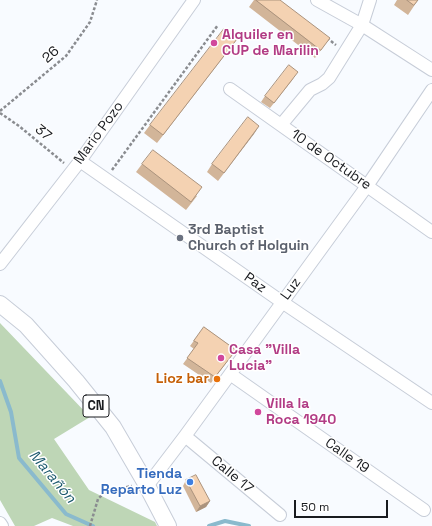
<!DOCTYPE html>
<html>
<head>
<meta charset="utf-8">
<style>
  body { margin:0 }
  #map { position:relative; width:432px; height:526px; overflow:hidden; background:#f8fbff; font-family:"Space Grotesk",sans-serif }
  canvas { display:block }
  .scale { position:absolute; left:294px; top:500px; width:94px; height:18px; box-sizing:border-box; border:2px solid #191b1f; border-top:0; padding-left:5px; font-size:12px; line-height:14px; white-space:nowrap; color:#191b1f; -webkit-text-stroke:3px #fff; paint-order:stroke }
</style>
</head>
<body>
<div id="map">
<canvas width="432" height="526"></canvas>
<div class="scale">50 m</div>
</div>
<script>
const ctx = document.querySelector('canvas').getContext('2d');
ctx.lineJoin = 'round';
function paint(path, color) { ctx.fillStyle = color; ctx.fill(path, 'evenodd'); }
function trace(path, color, width, dash) { ctx.strokeStyle = color; ctx.lineWidth = width; ctx.lineCap = dash ? 'butt' : 'round'; ctx.setLineDash(dash || []); ctx.stroke(path); }
function drawText(font, color, halo, rows, align = 'center') {
  ctx.font = font + ' "Space Grotesk",sans-serif'; ctx.lineWidth = 3; ctx.setLineDash([]); ctx.textBaseline = 'middle'; ctx.strokeStyle = halo; ctx.fillStyle = color; for (const [text, x, y, turn = 0] of rows) {
    ctx.save(); ctx.translate(x, y); ctx.rotate((+turn || 0) * Math.PI / 180); ctx.textAlign = isNaN(turn) ? turn : align; if (halo) ctx.strokeText(text, 0, 0); ctx.fillText(text, 0, 0); ctx.restore();
  }
}
paint(new Path2D(`
  M0,323L90,417L54,439L89,490L155,522L157,526H73L52,518L34,526H15L0,500Z`), '#bed6b6');
trace(new Path2D(`
  M0,381L11,412L19,458L66,514L93,526
  M209,526L225,521L249,526`), '#8abacd', 4);
const minor = new Path2D(`
  M317,0L362,25L432,70
  M230,89L432,232
  M281,125L310,90L322,84L329,78L362,25L370,0
  M80,161L282,302L432,403
  M0,264L80,161L194,0
  M230,374L424,510
  M185,436L280,515
  M147,486L185,436L367,186L432,90
  M0,523L2,526`);
const major = new Path2D(`
  M0,304L26,325L76,381L113,427L145,482L168,526`);
trace(minor, '#c7cdd8', 14);
trace(major, '#c7cdd8', 18);
trace(new Path2D(`
  M327,38L336,45
  M0,111L66,56L90,22L97,0
  M0,113L19,126L64,163
  M112,170L218,25
  M90,526L98,499L106,491L132,486`), '#8a8c90', 2.5, [3, 2]);
trace(minor, '#fff', 12);
trace(major, '#fff', 16);
paint(new Path2D(`
  M254,0H280L324,46L315,58L249,7Z
  M397,0H418L408,15L394,5Z
  M237,39L157,143L144,133L150,125Z
  M294,78L270,108L261,102L265,96Z
  M259,126L218,181L207,172L212,164Z
  M142,164L197,196L186,210L136,172Z
  M204,327L236,350L211,383L183,364L194,349L190,346Z
  M186,480L210,501L206,507L196,512L183,486Z`), '#d2b599');
paint(new Path2D(`
  M237,39L231,47L157,143L163,135Z
  M259,126L254,134L218,181L224,173Z
  M210,501L206,507L196,512L200,506Z`), '#ab937d');
const building = new Path2D(`
  M256,0H280L330,38L321,50Z
  M407,0H418L414,5Z
  M224,29L237,39L163,135L150,125Z
  M289,65L298,72L274,103L265,96Z
  M248,117L259,126L224,173L212,164Z
  M153,150L202,187L191,202L142,164Z
  M204,327L236,350L215,377L187,358L198,343L194,341Z
  M196,475L210,501L200,506L186,480Z`);
paint(building, '#f4d2b2');
trace(building, '#ab937d', 1);
for (const [x, y, r, color] of [
  [214,43,4,"#d1479c"],
  [180,238,4,"#6b7280"],
  [221,358,4,"#d1479c"],
  [217,379,4,"#e8710a"],
  [258,412,4,"#d1479c"],
  [190,482,4,"#3f7fe0"]
]) { const dot = new Path2D(); dot.arc(x, y, r, 0, 2 * Math.PI); ctx.fillStyle = color; ctx.fill(dot); trace(dot, '#fff', 1.5); }
for (const [x, y, w] of [
  [96,406,26]
]) { const box = new Path2D(); box.roundRect(x - w / 2, y - 11, w, 22, 3); ctx.fillStyle = '#fff'; ctx.fill(box); trace(box, '#191b1f', 1); }
drawText('bold 13px', '#191b1f', null, [
  ["CN",96,406]
]);
drawText('bold 14px', '#b23c85', '#fff', [
  ["Alquiler en",222,35],
  ["CUP de Marilin",222,51],
  ["Casa \"Villa",229,350],
  ["Lucia\"",229,366],
  ["Villa la",266,404],
  ["Roca 1940",266,420]
], 'left');
drawText('14px', '#191b1f', '#fff', [
  ["26",51,55,-42],
  ["37",43,133,39],
  ["Mario Pozo",99,133,-54],
  ["10 de Octubre",331,160,35],
  ["Paz",255,283,35],
  ["Luz",291,289,-54],
  ["Calle 19",347,456,35],
  ["Calle 17",232,475,40]
]);
drawText('bold 14px', '#5b616d', '#fff', [
  ["3rd Baptist",188,230],
  ["Church of Holguin",188,246]
], 'left');
drawText('bold 14px', '#c56008', '#fff', [
  ["Lioz bar",209,379]
], 'right');
drawText('bold 14px', '#366cbe', '#fff', [
  ["Tienda",182,474],
  ["Reparto Luz",182,490]
], 'right');
drawText('italic 15px', '#19576c', '#fff', [
  ["Marañón",52,477,50]
]);
</script>
</body>
</html>
